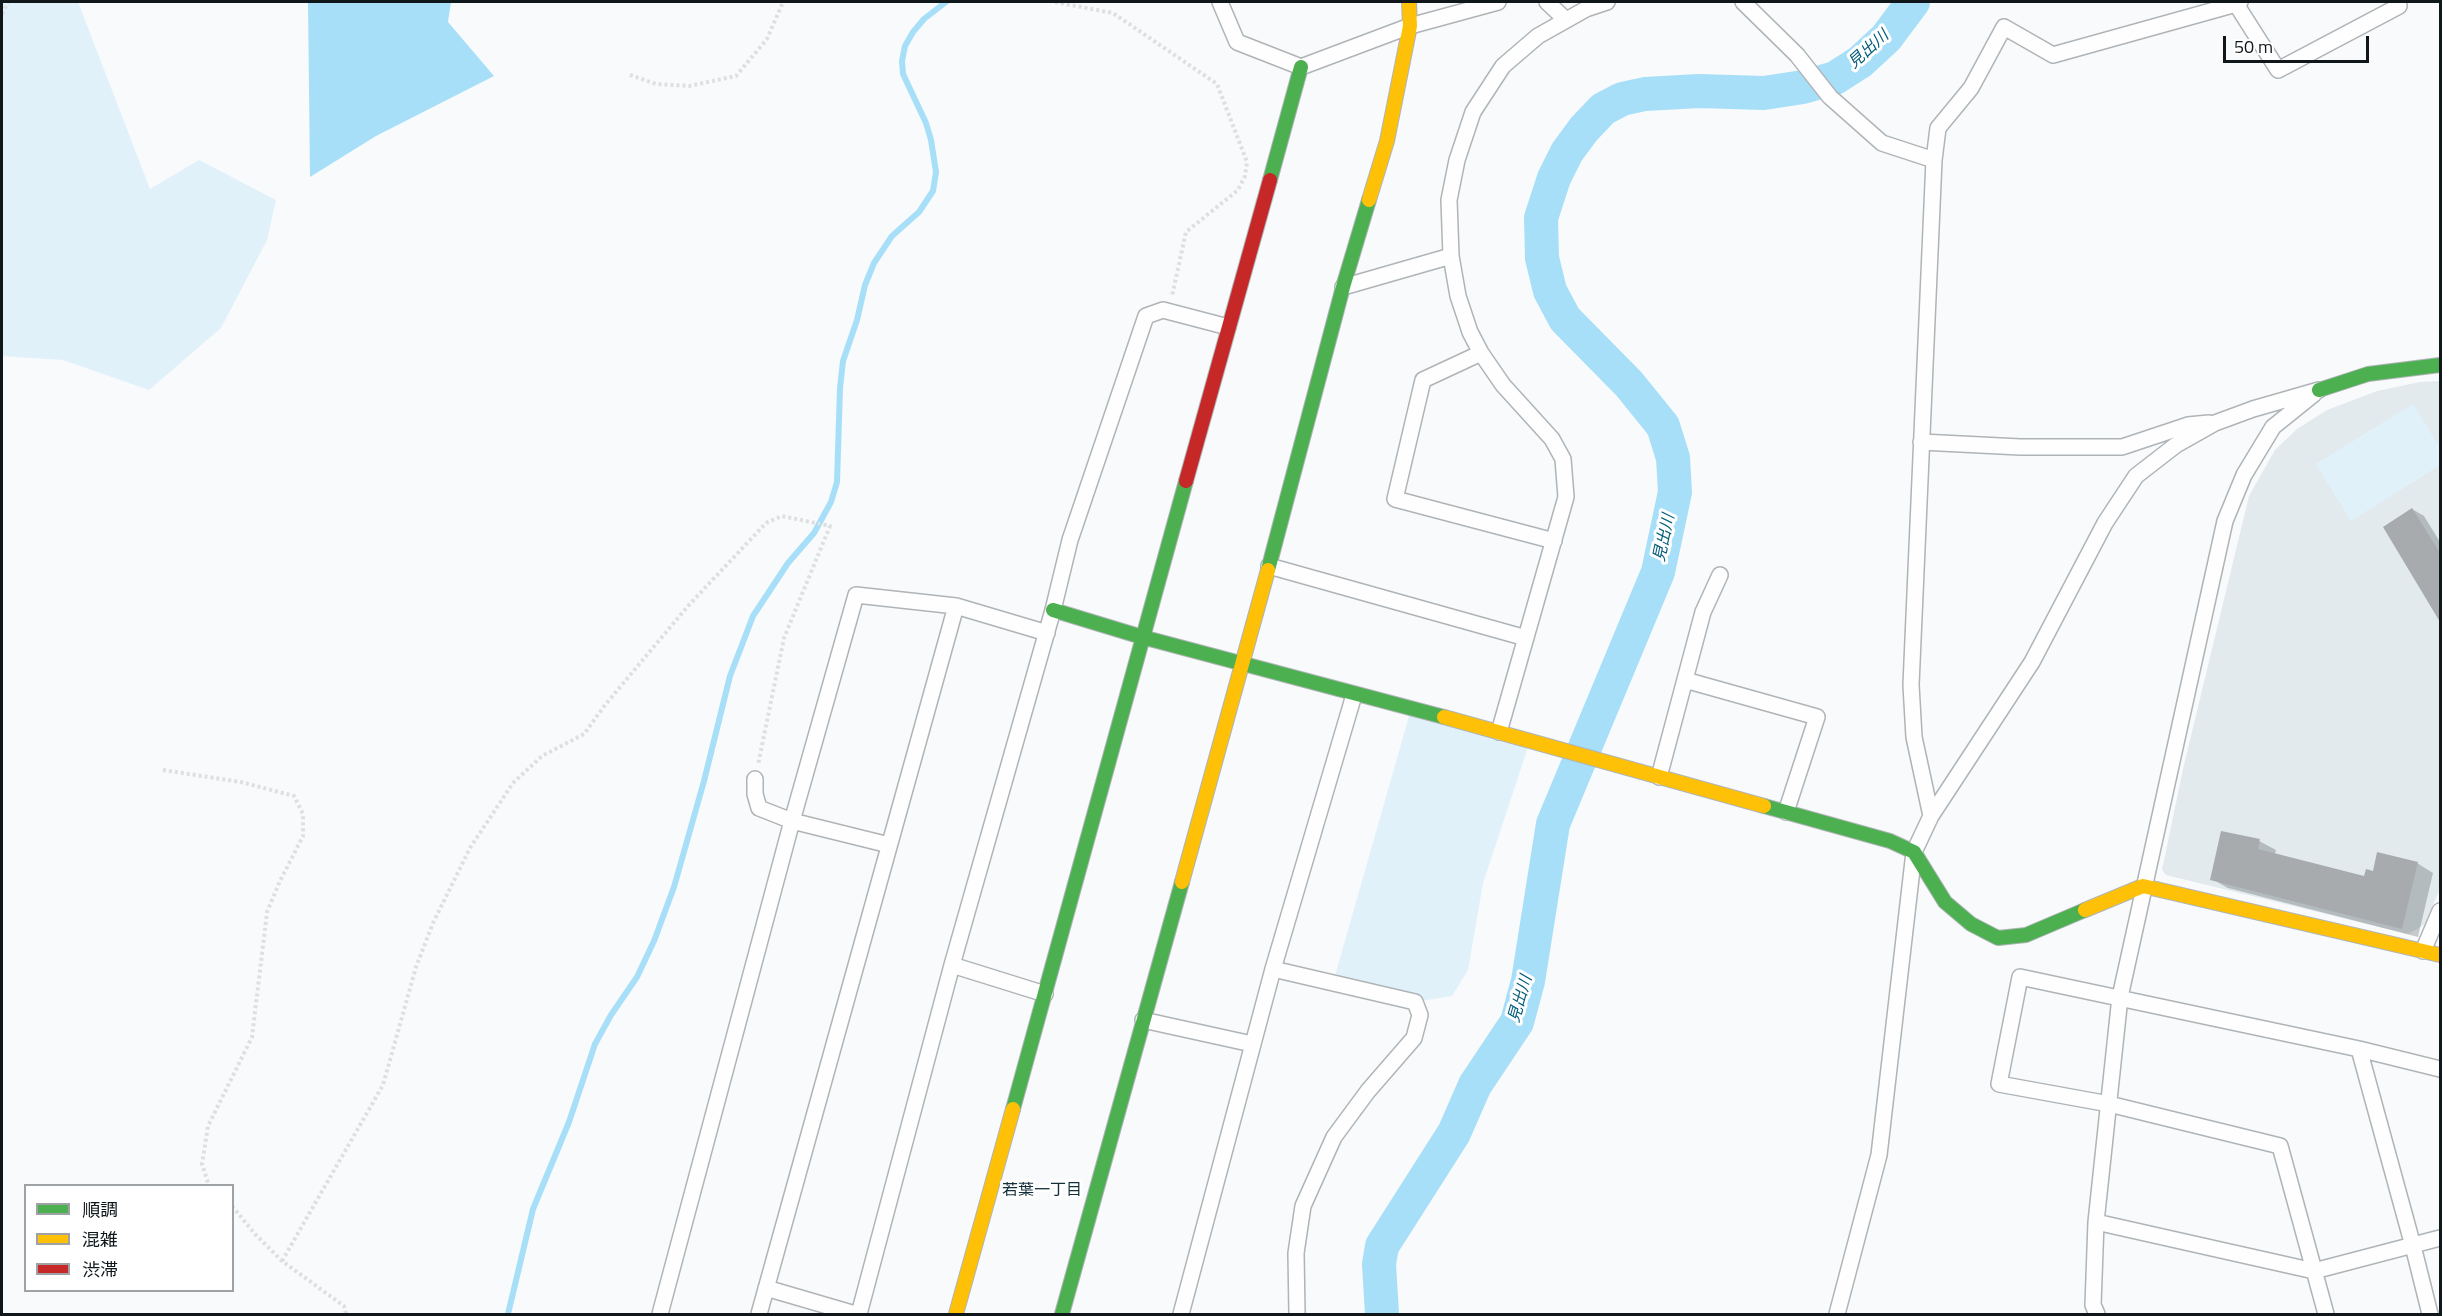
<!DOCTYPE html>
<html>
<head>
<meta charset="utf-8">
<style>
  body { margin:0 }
  #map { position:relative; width:2442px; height:1316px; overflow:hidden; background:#f8fafc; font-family:"Titillium Web","Noto Sans JP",sans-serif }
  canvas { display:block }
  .frame { position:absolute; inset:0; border:3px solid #0f171b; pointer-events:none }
  .legend { position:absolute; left:24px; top:1184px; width:210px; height:108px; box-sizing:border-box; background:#fff; border:2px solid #9fa2a4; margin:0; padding:8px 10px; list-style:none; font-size:18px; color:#0f171b }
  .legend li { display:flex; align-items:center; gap:12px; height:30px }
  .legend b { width:30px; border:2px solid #9fa2a4 }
  .scale { position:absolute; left:2223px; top:36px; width:146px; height:27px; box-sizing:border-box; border:3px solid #0f171b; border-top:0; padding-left:8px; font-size:18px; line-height:21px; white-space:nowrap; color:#0f171b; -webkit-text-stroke:4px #fff; paint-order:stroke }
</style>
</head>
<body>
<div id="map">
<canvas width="2442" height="1316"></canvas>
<div class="frame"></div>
<ul class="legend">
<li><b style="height:8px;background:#4caf50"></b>順調</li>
<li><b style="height:8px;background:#ffc107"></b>混雑</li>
<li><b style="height:8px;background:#c62828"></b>渋滞</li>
</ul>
<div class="scale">50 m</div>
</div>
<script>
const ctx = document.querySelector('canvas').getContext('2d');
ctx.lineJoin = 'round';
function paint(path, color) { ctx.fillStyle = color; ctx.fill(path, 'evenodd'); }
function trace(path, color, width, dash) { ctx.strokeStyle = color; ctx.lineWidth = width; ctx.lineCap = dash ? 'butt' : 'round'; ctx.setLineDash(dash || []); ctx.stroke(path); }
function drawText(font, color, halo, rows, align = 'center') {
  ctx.font = font + ' "Titillium Web","Noto Sans JP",sans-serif'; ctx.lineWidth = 6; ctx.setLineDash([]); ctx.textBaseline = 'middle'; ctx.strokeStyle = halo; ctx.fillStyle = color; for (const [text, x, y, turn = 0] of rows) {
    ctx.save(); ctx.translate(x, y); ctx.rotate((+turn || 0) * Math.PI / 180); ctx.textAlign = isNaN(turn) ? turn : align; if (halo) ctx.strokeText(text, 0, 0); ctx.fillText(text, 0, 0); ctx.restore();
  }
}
paint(new Path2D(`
  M2440,381V889L2424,925L2408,934L2166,875L2162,870L2183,769L2249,496L2275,450L2297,429L2327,410L2377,391L2420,382Z`), '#e2eaee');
paint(new Path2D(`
  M2,2H78L150,189L199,160L276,200L267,240L221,328L149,390L63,360L2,356Z
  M2413,404L2440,448V465L2351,521L2316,464Z
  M1411,709L1530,741L1483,883L1468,970L1452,996L1415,1002L1333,983Z`), '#e1f1fa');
paint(new Path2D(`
  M308,2H451L448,22L494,76L376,136L310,177Z`), '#a8dff8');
paint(new Path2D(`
  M2412,509L2424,516L2440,542V619L2385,527Z
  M2259,841L2276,850L2275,854L2365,877L2374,873L2417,863L2433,873L2418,937L2228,888L2212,879Z`), '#0003');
trace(new Path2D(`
  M508,1314L533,1209L569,1122L595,1044L611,1015L637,977L654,941L674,887L704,781L730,676L753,616L788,563L814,533L831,502L837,482L840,388L843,361L857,320L865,285L874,263L892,236L919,212L933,191L936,172L931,140L926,123L903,74L902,61L905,46L913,32L924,19L946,2`), '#a8dff8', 6);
trace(new Path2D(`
  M1382,1314L1379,1264L1382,1246L1454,1133L1475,1085L1517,1022L1528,981L1553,824L1658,572L1675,492L1673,458L1663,426L1629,384L1565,319L1550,291L1542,258L1541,218L1554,178L1567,152L1584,129L1603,109L1622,99L1645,94L1699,91L1764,93L1803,87L1835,78L1860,62L1886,38L1913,2`), '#a8dff8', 34);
paint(new Path2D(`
  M2412,508L2440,553V622L2383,527Z
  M2221,831L2260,839L2258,849L2364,876L2366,869L2373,871L2377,852L2418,862L2402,929L2210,880Z`), '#a7abae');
const street = new Path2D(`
  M1220,2L1237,42L1301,67L1410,26L1498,2
  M1547,2L1566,20
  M1743,2L1797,55L1830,97L1882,143L1934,160
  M2240,2L2236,4L2278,70L2399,6L2396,2
  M1343,287L1451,256
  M1481,353L1423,380L1395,499L1554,541
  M1921,442L2020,447H2122L2188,425L2209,423
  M1269,566L1526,638
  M1685,680L1817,717L1786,812
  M1499,732L1566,497L1563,459L1552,439L1503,385L1481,353L1470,332L1458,296L1451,256L1449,200L1457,160L1473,112L1503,66L1538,36L1586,9L1607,2
  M1659,777L1703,612L1720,575
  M755,779V794L759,808L792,821L889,845
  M1931,816L1914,737L1911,685L1934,160L1938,128L1971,88L2004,27L2053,55L2236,4
  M2423,951L2440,911
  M952,965L1045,994
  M1273,969L1415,1002L1420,1015L1414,1038L1368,1091L1334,1137L1303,1206L1296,1253L1297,1314
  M1143,1020L1252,1044
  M2359,1049L2413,1246L2430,1314
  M2096,1222L2314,1271L2440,1238
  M766,1288L855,1314
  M660,1314L792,821L856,595L956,606L1047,633
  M759,1314L956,606
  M859,1314L952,965L1053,610L1070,540L1146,316L1163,310L1228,327
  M1181,1314L1273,969L1354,695
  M1837,1314L1879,1155L1914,852L1931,816L2032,662L2105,523L2136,476L2176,445L2215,423L2253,409L2319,390
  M2097,1314L2093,1305L2096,1222L2120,997L2225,521L2244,475L2273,427L2314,394
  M2326,1314L2280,1146L2109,1104L1999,1084L2020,977L2359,1049L2440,1069`);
const fast = new Path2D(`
  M1270,180L1301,67
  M2319,390L2368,374L2440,365
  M1268,570L1343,287L1369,200
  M1053,610L1142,637L1444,717
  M1764,806L1890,841L1914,852L1945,902L1971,924L1998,938L2026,935L2085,910
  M1013,1109L1186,481
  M1062,1314L1182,882`);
const slow = new Path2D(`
  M1369,200L1387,141L1410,26L1409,2
  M1444,717L1764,806
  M1182,882L1268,570
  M2085,910L2143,886L2440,955
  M956,1314L1013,1109`);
const jam = new Path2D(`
  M1186,481L1270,180`);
trace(street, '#afb4b7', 18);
trace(fast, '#afb4b7', 16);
trace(slow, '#afb4b7', 16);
trace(jam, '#afb4b7', 16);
trace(new Path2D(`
  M1055,2L1113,13L1217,84L1247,162L1245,176L1238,190L1186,232L1172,296
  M2,14L8,2
  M630,75L656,84L689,86L736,76L767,39L783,2
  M163,770L241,782L294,796L303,814V836L280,881L267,912L252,1037L208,1126L202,1164L209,1186
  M232,1206L255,1234L282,1261L344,1306L346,1314
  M282,1261L383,1085L416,967L433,923L470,848L513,783L542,756L584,734L605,705L688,606L766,523L782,516L830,526L784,638L758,765`), '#dedfdf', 4, [3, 3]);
trace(street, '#fefeff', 15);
trace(fast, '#4caf50', 14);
trace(slow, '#ffc107', 14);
trace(jam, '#c62828', 14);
drawText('italic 16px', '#015c79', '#fff', [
  ["見出川",1869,50,-42],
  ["見出川",1665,538,-78],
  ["見出川",1521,999,-74]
]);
drawText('16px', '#14303c', '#fff', [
  ["若葉一丁目",1042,1191]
]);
</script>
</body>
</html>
